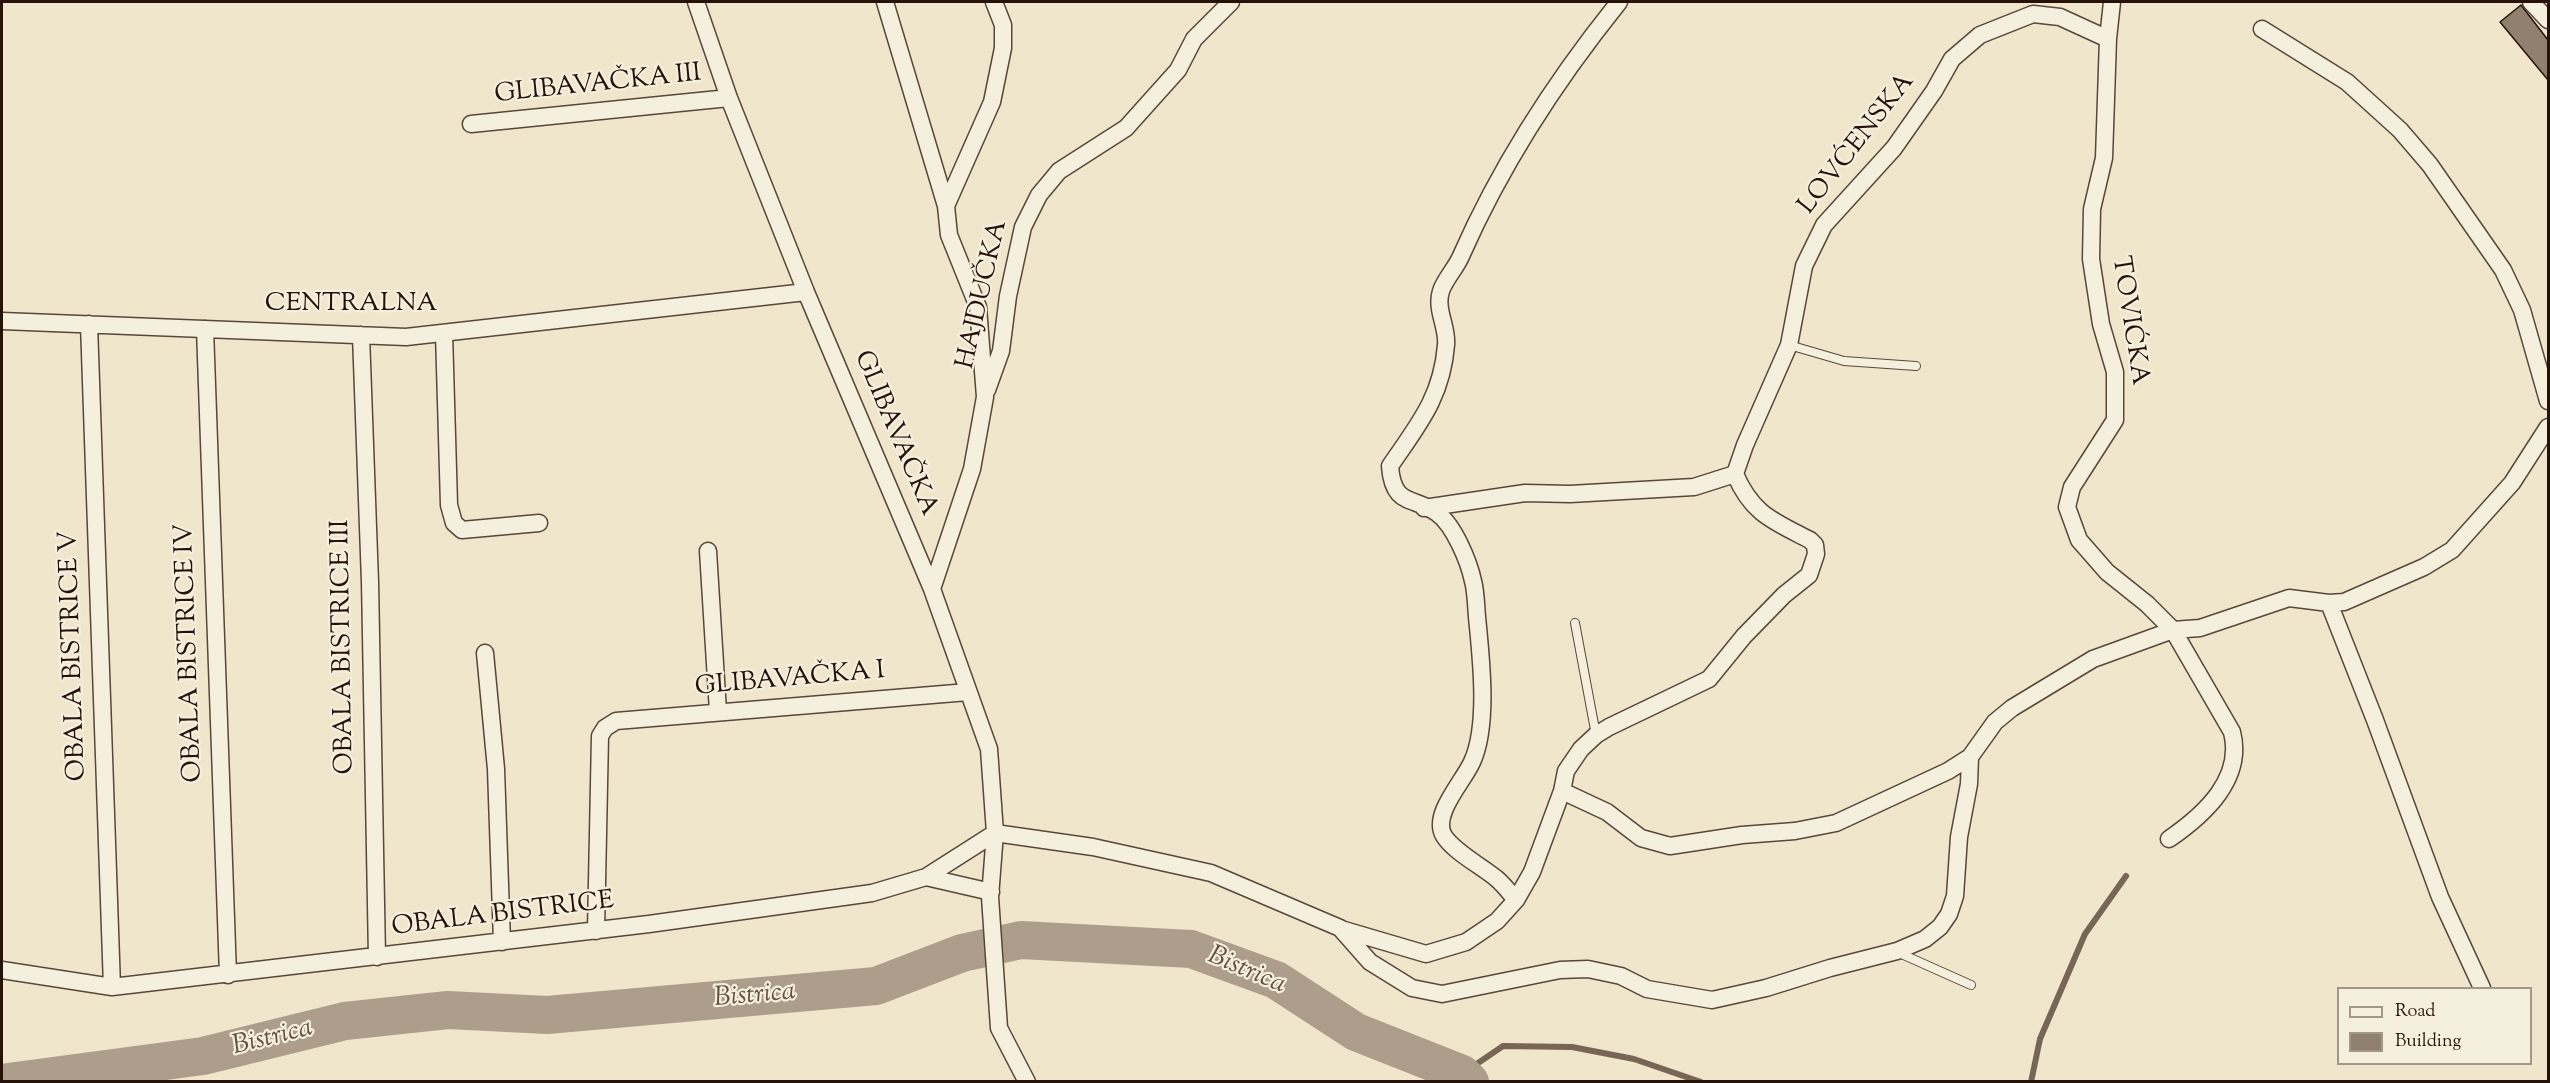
<!DOCTYPE html>
<html>
<head>
<meta charset="utf-8">
<style>
  body { margin:0 }
  #map { position:relative; width:2550px; height:1083px; overflow:hidden; background:#f0e6cc; font-family:"Sorts Mill Goudy",serif }
  canvas { display:block }
  .frame { position:absolute; inset:0; border:3px solid #271209; pointer-events:none }
  .legend { position:absolute; left:2337px; top:987px; width:195px; height:78px; box-sizing:border-box; background:#f5efde; border:2px solid #a39789; margin:0; padding:8px 10px; list-style:none; font-size:18px; color:#271209 }
  .legend li { display:flex; align-items:center; gap:12px; height:30px }
  .legend b { width:30px; border:2px solid #a39789 }
</style>
</head>
<body>
<div id="map">
<canvas width="2550" height="1083"></canvas>
<div class="frame"></div>
<ul class="legend">
<li><b style="height:8px;background:#f5efde"></b>Road</li>
<li><b style="height:16px;background:#90806e"></b>Building</li>
</ul>
</div>
<script>
const ctx = document.querySelector('canvas').getContext('2d');
ctx.lineJoin = 'round';
function trace(path, color, width, dash) { ctx.strokeStyle = color; ctx.lineWidth = width; ctx.lineCap = dash ? 'butt' : 'round'; ctx.setLineDash(dash || []); ctx.stroke(path); }
function paint(path, color) { ctx.fillStyle = color; ctx.fill(path, 'evenodd'); }
function drawText(font, color, halo, rows, align = 'center') {
  ctx.font = font + ' "Sorts Mill Goudy",serif'; ctx.lineWidth = 4.5; ctx.setLineDash([]); ctx.textBaseline = 'middle'; ctx.strokeStyle = halo; ctx.fillStyle = color; for (const [text, x, y, turn = 0] of rows) {
    ctx.save(); ctx.translate(x, y); ctx.rotate((+turn || 0) * Math.PI / 180); ctx.textAlign = isNaN(turn) ? turn : align; if (halo) ctx.strokeText(text, 0, 0); ctx.fillText(text, 0, 0); ctx.restore();
  }
}
trace(new Path2D(`
  M1462,1074L1503,1046L1572,1047L1634,1059L1701,1082
  M2031,1082L2040,1039L2085,934L2126,876`), '#776656', 6);
trace(new Path2D(`
  M8,1082L203,1056L345,1021L448,1010L547,1015L876,986L962,953L1021,940L1191,949L1276,980L1356,1032L1462,1074L1470,1082`), '#ac9e8a', 38);
const building = new Path2D(`
  M2521,5L2548,40V80L2500,22Z`);
paint(building, '#90806e');
trace(building, '#271209', 1.5);
const service = new Path2D(`
  M1789,345L1844,361L1916,366
  M1575,623L1596,735
  M1897,952L1971,985`);
const minor = new Path2D(`
  M696,2L729,98L806,292L932,589L989,749L995,833L990,897L999,1028L1027,1082
  M885,2L946,206
  M2112,2L2108,39L2104,158L2092,209L2091,259L2101,324L2115,372V420L2072,487L2067,507L2079,540L2107,572L2147,604L2173,630L2232,732C2244,779 2204,815 2169,839
  M2531,2L2548,20
  M2262,29L2347,82L2400,130L2430,165L2503,270L2522,310L2548,401
  M471,124L729,98
  M2,321L406,337L806,292
  M89,324L112,987
  M205,329L228,975
  M444,333L449,505L454,523L462,530L539,523
  M361,335L370,582L377,957
  M987,390L1001,351L1008,296L1023,227L1039,195L1059,171L1126,128L1178,70L1194,39L1231,2
  M1424,508L1525,493L1570,494L1694,487L1735,474
  M708,551L718,712
  M932,589L972,469L985,397L978,307L949,235L946,206L992,102L1003,48V25L994,2
  M2329,603L2375,720L2440,897L2482,988
  M485,653L496,769L502,942
  M1562,791L1607,812L1641,838L1670,846L1742,835L1795,831L1836,823L1948,771L1970,757
  M995,833L1093,847L1211,873L1340,928L1370,962L1412,988L1442,994L1560,970L1588,969L1621,976L1647,989L1712,1000L1766,988L1830,968L1897,951L1925,939L1940,927L1949,914L1955,896L1959,837L1969,784L1970,757L1995,722L2012,708L2093,659L2173,630L2200,628L2289,598L2329,603L2344,602L2424,567L2452,550L2512,483L2548,427
  M926,877L991,892
  M1516,900C1510,893 1504,885 1497,879C1483,867 1454,852 1444,836C1431,815 1463,782 1472,762C1489,725 1481,658 1477,617C1476,606 1476,592 1473,581C1469,562 1454,525 1437,513C1413,496 1393,507 1390,466C1418,425 1442,397 1446,345C1448,327 1435,310 1441,291C1445,279 1456,268 1461,256C1501,165 1557,79 1619,2
  M1341,929L1426,954L1466,942L1497,921L1516,900L1532,872L1562,791L1566,771L1581,749L1596,735L1609,727L1709,679L1744,636L1784,595L1809,575L1816,554L1815,545L1810,540C1773,521 1752,514 1735,474L1745,445L1789,345L1804,266L1824,225L1894,148L1934,91L1952,59L1980,35L2033,14L2060,17L2108,39
  M596,931L600,736L605,728L616,721L968,692
  M2,970L112,987L649,924L872,893L926,877L995,833`);
trace(service, '#59473a', 10);
trace(minor, '#59473a', 19);
trace(service, '#f5efde', 8);
trace(minor, '#f5efde', 16);
drawText('26px', '#271209', '#f5efde', [
  ["GLIBAVAČKA III",598,86,-6],
  ["LOVĆENSKA",1858,145,-52],
  ["HAJDUČKA",984,295,-77],
  ["CENTRALNA",351,306],
  ["TOVIĆKA",2128,321,81],
  ["GLIBAVAČKA",894,434,67],
  ["OBALA BISTRICE III",345,647,-91],
  ["OBALA BISTRICE IV",191,653,-92],
  ["OBALA BISTRICE V",75,656,-92],
  ["GLIBAVAČKA I",790,681,-5],
  ["OBALA BISTRICE",503,916,-7]
]);
drawText('italic 27px', '#635143', '#f5efde', [
  ["Bistrica",1246,972,23],
  ["Bistrica",755,997,-5],
  ["Bistrica",273,1039,-14]
]);
</script>
</body>
</html>
